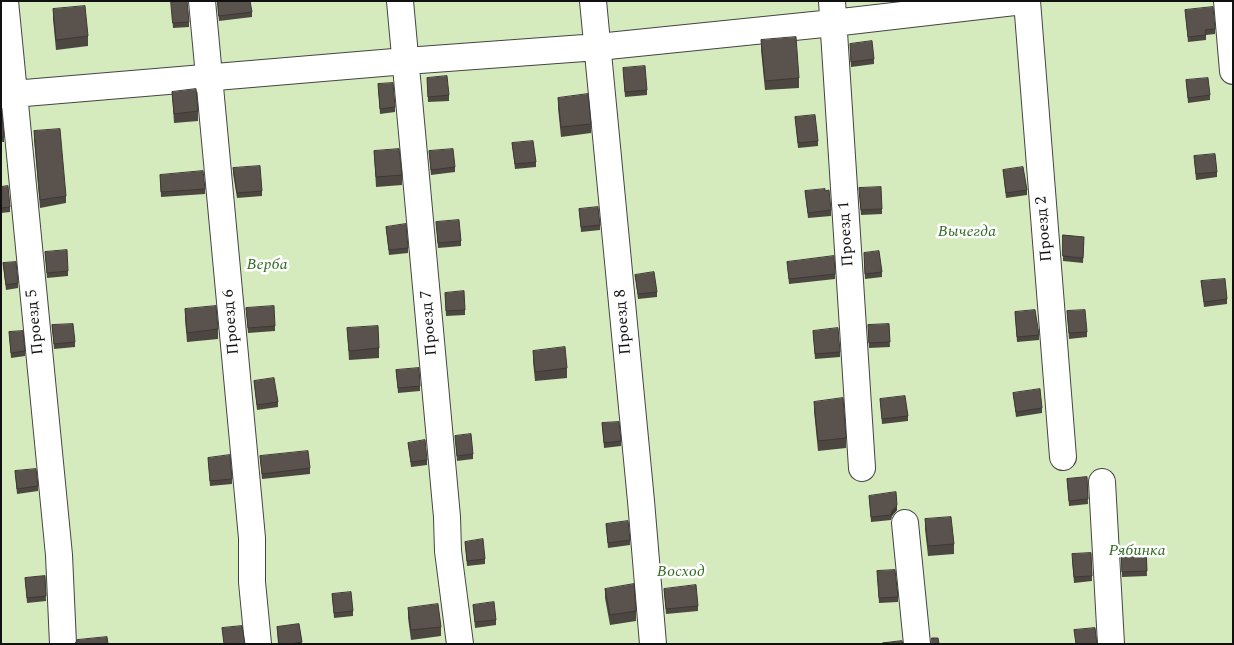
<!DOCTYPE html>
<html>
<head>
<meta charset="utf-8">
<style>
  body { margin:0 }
  #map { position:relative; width:1234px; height:645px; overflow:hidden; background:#fffdf5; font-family:Spectral,serif }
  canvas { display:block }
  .frame { position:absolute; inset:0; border:2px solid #111; pointer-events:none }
</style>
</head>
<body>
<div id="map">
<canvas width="1234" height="645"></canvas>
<div class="frame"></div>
</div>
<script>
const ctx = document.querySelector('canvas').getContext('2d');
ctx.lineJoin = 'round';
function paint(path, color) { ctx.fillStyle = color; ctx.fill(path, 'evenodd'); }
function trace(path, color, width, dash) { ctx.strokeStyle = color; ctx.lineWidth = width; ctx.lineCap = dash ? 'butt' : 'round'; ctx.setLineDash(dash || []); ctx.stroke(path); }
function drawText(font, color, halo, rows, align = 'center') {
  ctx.font = font + ' Spectral,serif'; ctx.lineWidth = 5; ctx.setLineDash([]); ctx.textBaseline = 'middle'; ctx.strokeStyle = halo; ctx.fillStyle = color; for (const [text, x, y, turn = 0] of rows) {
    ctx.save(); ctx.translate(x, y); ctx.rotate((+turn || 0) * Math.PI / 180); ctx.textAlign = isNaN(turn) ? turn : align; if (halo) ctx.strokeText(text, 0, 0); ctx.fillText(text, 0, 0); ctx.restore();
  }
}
paint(new Path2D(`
  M1,1H1233V644H1Z`), '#d5ebbd');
const minor = new Path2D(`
  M5,1L59,555L63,644
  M202,1L252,538V582L258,644
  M400,1L447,517L448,551L460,644
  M593,1L641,501L653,644
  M832,1L862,468
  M1027,1L1063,457
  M1227,1L1233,71
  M1,95L406,61L598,47L833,23L1023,1
  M1102,482L1111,644
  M905,523L917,644`);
trace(minor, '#444', 28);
trace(minor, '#fff', 26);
paint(new Path2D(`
  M171,1L189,22V27L173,28Z
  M217,1L252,12V17L219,21Z
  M53,9L88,36V46L56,50L53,19Z
  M1185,10L1215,29V34L1206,35V40L1188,42Z
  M761,40L799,78V88L765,90L761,50Z
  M850,49L874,59V64L851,67Z
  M623,68L647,90V95L625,97Z
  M427,78L449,95V101L428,102Z
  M1186,80L1210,95V100L1188,103Z
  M378,84L395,107V112L380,114Z
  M172,92L198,111V121L174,123Z
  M558,98L591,124V133L561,137L558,108Z
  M1,115L4,137V142H1Z
  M795,117L818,141V146L798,148Z
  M34,131L66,196V203L40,208L34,139Z
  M512,143L536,162V167L515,169Z
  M374,151L402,175V185L376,187Z
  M429,151L455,167V172L431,175Z
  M1194,156L1217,172V177L1196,180Z
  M233,168L262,191V196L237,198L233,173Z
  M1003,170L1027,190V195L1006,198Z
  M160,175L205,189V194L161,197Z
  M1,187L10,207V212L1,213Z
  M805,191L831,210V216L808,218Z
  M859,193L882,209V214L861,215Z
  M579,209L600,225V230L581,232Z
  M436,222L461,241V246L438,248Z
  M386,227L408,248V253L389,255Z
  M1063,235L1084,242L1083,263L1063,261Z
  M45,252L68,271V276L47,278Z
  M864,258L882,272V277L865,279Z
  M787,262L835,274V279L789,284Z
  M3,263L18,283V288L6,290Z
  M635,275L657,292V297L638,299Z
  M1201,281L1227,299V304L1204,307Z
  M445,293L465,310V315L446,316Z
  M246,308L275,326V331L248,333Z
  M185,309L218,329V339L187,342L185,319Z
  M1067,311L1087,332V337L1069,339Z
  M1015,312L1039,335V340L1017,342Z
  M889,324L890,347L869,348L868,330Z
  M52,325L75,342V347L54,349Z
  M347,328L379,348V358L349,360Z
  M813,331L840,352V357L815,359Z
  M9,332L25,351V356L11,358Z
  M533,351L567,368V378L535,381L533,361Z
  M396,370L420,386V391L398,393Z
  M254,381L278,402V407L257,410Z
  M1013,393L1042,408V413L1016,417Z
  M880,399L908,416V421L882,424Z
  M814,402L846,438V448L818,451L814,411Z
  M602,423L621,441V446L604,448Z
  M455,436L473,454V459L457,461Z
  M408,443L427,460V465L411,467Z
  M260,456L310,468V474L262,479Z
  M208,458L232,479V484L210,486Z
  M15,471L38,486V491L17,494Z
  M1087,477L1088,504L1069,506L1067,479Z
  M869,496L897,510L892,516L891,520L871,522Z
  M925,519L954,544V554L928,556L925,529Z
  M606,524L630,540V545L608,548Z
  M465,542L485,559V564L467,566Z
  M1146,547L1147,576L1122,577L1121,551H1127Z
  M1091,553L1092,581L1074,583L1072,559Z
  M877,571L898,597V602L879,603Z
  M45,576L46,601L27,603L25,578Z
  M605,589L636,611V621L610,625L605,598Z
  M664,589L698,606V611L666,614Z
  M332,594L353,611V616L334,618Z
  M473,605L496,620V625L475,628Z
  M408,608L441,627V636L411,640L408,618Z
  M299,624L302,644H278L277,627Z`), '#4d4742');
paint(new Path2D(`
  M897,505V510L892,516L891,520L892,511Z`), '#3f3936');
const building = new Path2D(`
  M171,1H187L189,22L173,23Z
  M218,1H250L252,12L219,16Z
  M85,6L88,36L56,40L53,9Z
  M1213,7L1215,29L1205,30L1206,35L1188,37L1185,10Z
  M796,37L799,78L765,81L761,40Z
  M872,41L874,59L851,62L850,44Z
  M645,66L647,90L625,92L623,68Z
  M447,76L449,95L428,97L427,78Z
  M1208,78L1210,95L1188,98L1186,80Z
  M393,83L395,107L380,109L378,84Z
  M196,89L198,111L174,114L172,92Z
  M588,94L591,124L561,127L558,98Z
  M2,115L4,137H1V115Z
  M815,115L818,141L798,143L795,117Z
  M60,129L66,196L40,200L34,131Z
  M533,141L536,162L515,164L512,143Z
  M399,149L402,175L376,177L374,151Z
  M453,149L455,167L431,170L429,151Z
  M1215,154L1217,172L1196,174L1194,156Z
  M260,166L262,191L237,193L233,168Z
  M1023,167L1027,190L1006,193L1003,170Z
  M203,171L205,189L161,192L160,175Z
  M8,186L10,207L1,208V187Z
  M881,187L882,209L861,210L859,188Z
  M825,189V191L829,190L831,210L808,213L805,191Z
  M598,207L600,225L581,227L579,209Z
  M459,220L461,241L438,243L436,222Z
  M406,224L408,248L389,250L386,227Z
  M1063,235L1084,237L1083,258L1063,256Z
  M67,250L68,271L47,273L45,252Z
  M879,251L882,272L865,274L864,253Z
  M834,256L835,274L789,279L787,262Z
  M16,262L18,283L6,285L3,263Z
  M654,272L657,292L638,294L635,275Z
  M1225,279L1227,299L1204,302L1201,281Z
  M464,291L465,310L446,311L445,293Z
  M216,306L218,329L187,333L185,309Z
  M274,306L275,326L248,328L246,308Z
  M1035,310L1039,335L1017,337L1015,312Z
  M1085,310L1087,332L1069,333L1067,311Z
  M73,324L75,342L54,344L52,325Z
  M889,324L890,342L869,343L868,325Z
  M378,326L379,348L349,351L347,328Z
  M838,328L840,352L815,354L813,331Z
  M23,331L25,351L11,353L9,332Z
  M565,347L567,368L535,372L533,351Z
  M419,368L420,386L398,388L396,370Z
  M274,378L278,402L257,405L254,381Z
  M1040,389L1042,408L1016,412L1013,393Z
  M905,396L908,416L882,419L880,399Z
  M843,398L846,438L818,441L814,402Z
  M619,422L621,441L604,443L602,423Z
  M471,434L473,454L457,456L455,436Z
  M425,440L427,460L411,462L408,443Z
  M308,451L310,468L262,474L260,456Z
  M230,455L232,479L210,481L208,458Z
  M36,469L38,486L17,489L15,471Z
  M1087,477L1088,499L1069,501L1067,479Z
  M896,492L897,505L892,511L891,515L871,517L869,496Z
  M951,517L954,544L928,546L925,519Z
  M628,521L630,540L608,543L606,524Z
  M483,539L485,559L467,561L465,542Z
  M1146,547L1147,571L1122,572L1121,551H1127V548Z
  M1091,553L1092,576L1074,577L1072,554Z
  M895,570L898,597L879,598L877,571Z
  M45,576L46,596L27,598L25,578Z
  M634,584L636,611L610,615L605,589Z
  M696,585L698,606L666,609L664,589Z
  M351,592L353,611L334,613L332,594Z
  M494,602L496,620L475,622L473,605Z
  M438,604L441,627L411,630L408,608Z
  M299,624L302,642L289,644H279L277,627Z
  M242,626L245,644H224L222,628Z
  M1095,628L1097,644H1076L1074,630Z
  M107,637L108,644H75L77,640Z
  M932,638H938L939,644H931Z
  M902,641L903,644L883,643Z`);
paint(building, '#5a524d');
trace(building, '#3f3936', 1);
drawText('16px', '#111', '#fff', [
  ["Проезд 2",1045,229,-95],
  ["Проезд 1",847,234,-94],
  ["Проезд 5",36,322,-96],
  ["Проезд 6",232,322,-95],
  ["Проезд 8",624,322,-95],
  ["Проезд 7",430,323,-95]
]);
drawText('italic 16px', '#2f6b1f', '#fff', [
  ["Вычегда",967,233],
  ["Верба",267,266],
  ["Рябинка",1137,552],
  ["Восход",681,573]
]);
</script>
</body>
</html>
